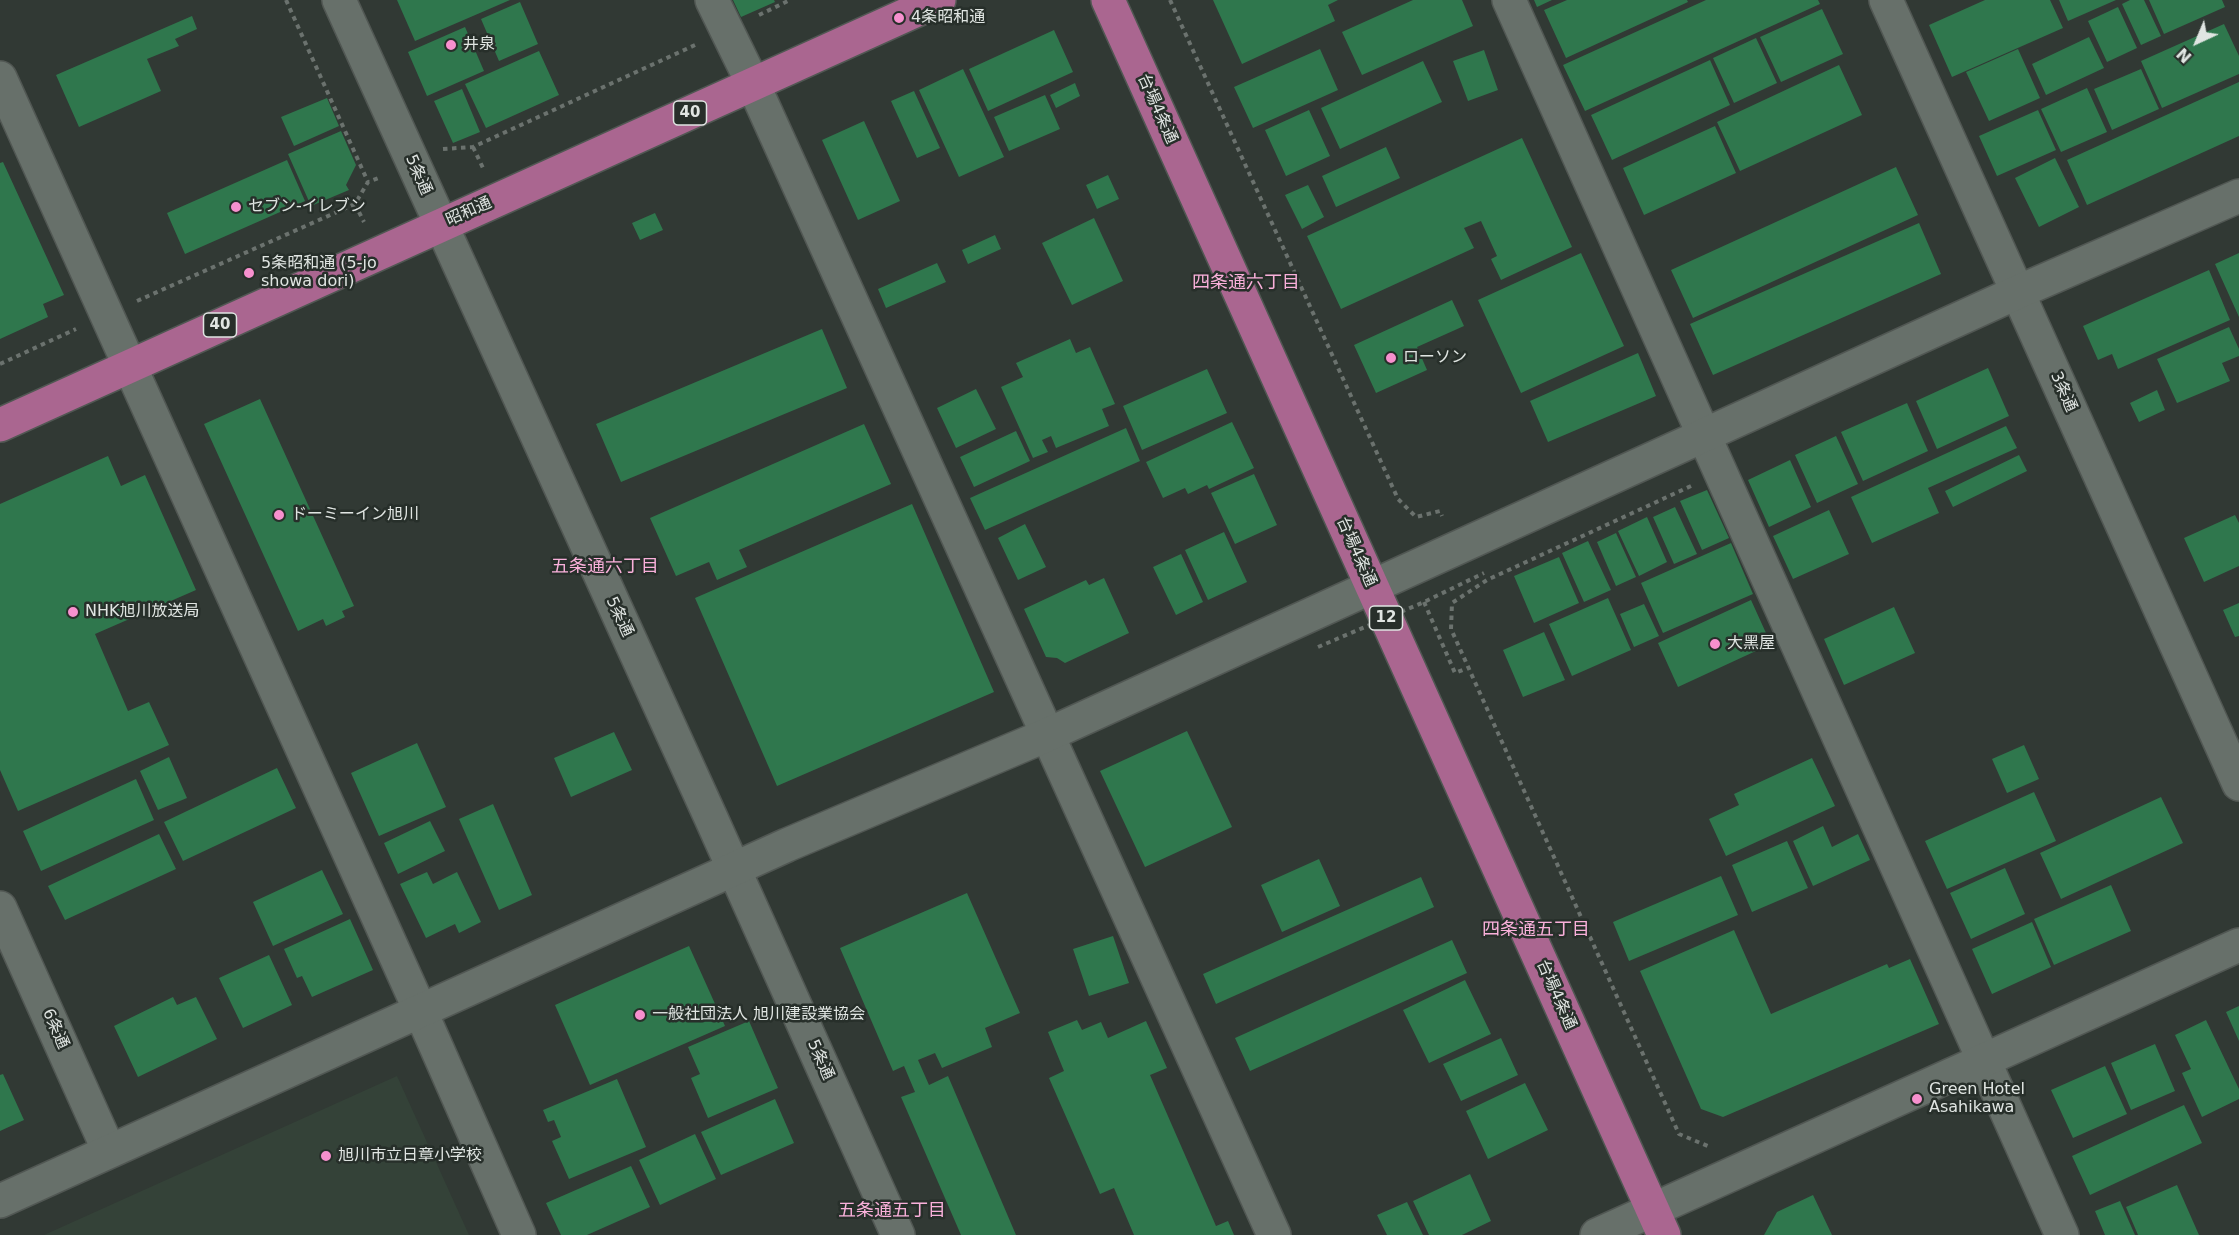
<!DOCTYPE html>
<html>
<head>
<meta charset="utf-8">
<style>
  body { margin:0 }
  #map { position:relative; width:2239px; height:1235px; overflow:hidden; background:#313934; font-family:"DejaVu Sans",sans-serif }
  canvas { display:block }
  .north { position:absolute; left:2167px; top:12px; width:60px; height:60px; -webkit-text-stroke:4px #272f2a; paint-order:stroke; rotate:224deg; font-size:16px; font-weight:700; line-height:24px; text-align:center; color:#e0e5e2 }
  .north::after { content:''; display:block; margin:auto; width:21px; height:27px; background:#e0e5e2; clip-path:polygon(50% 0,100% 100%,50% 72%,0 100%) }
</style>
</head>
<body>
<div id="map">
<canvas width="2239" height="1235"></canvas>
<div class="north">N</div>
</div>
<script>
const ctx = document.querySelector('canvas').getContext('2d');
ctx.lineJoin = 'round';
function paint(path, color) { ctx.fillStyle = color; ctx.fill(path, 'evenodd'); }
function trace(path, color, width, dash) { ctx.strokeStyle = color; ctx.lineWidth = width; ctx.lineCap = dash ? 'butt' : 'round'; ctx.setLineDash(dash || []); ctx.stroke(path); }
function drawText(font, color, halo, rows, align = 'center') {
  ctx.font = font + ' "DejaVu Sans","Noto Sans JP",sans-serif'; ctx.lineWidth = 5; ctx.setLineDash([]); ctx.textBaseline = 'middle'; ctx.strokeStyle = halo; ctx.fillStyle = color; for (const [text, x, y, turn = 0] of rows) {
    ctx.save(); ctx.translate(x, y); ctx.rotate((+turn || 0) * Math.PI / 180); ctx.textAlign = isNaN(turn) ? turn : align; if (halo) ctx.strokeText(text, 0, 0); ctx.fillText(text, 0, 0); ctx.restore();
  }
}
paint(new Path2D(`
  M397,1076L469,1235H44Z`), '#344238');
paint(new Path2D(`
  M397,0H510L415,41Z
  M733,0H774L775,2L741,17Z
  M1213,0H1338L1328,5L1335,21L1242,64Z
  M1413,0H1462L1473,26L1362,75L1342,32Z
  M1534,0H1552L1537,7Z
  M1567,0H1687L1688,2L1566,58L1544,10Z
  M1706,0H1818L1820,4L1585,111L1563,65Z
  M1985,0H2050L2063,28L1952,77L1929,25Z
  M2059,0H2116L2068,21Z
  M2130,0H2144L2161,36L2141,45L2122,4Z
  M2149,0H2222L2225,7L2164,34Z
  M520,2L538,44L499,61L481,19Z
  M2118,7L2137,48L2107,62L2088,21Z
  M1822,9L1843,54L1781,82L1760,37Z
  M192,16L197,29L175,39L179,46L147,59L161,91L79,127L56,75Z
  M2224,24L2239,56V74L2162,108L2141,61Z
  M465,27L484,71L427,96L408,52Z
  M1054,30L1073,72L988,111L969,69Z
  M2089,37L2104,68L2046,95L2032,64Z
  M1756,38L1777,83L1734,103L1713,58Z
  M1320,49L1338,90L1253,128L1234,87Z
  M2018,49L2040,98L1989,121L1966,72Z
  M1484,50L1498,90L1468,101L1453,61Z
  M539,51L559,95L486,128L465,84Z
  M1710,60L1730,105L1612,160L1591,115Z
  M1423,61L1442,102L1340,149L1321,108Z
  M1839,65L1862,115L1740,171L1717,122Z
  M963,69L1004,157L959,177L919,90Z
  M2141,69L2159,109L2112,130L2094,89Z
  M2239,82V136L2087,205L2067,160Z
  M1075,83L1080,96L1056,108L1050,95Z
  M2087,88L2107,132L2061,152L2041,109Z
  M462,89L480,132L453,143L434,101Z
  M914,91L940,148L917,158L891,101Z
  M1045,95L1060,129L1009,151L994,117Z
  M327,98L339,126L294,146L281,117Z
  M1309,110L1330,156L1286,176L1265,130Z
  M2038,110L2056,150L1997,176L1979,136Z
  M864,121L900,201L858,220L822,140Z
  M1715,126L1736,173L1644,215L1623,168Z
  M341,131L356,165L346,185L349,190L311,206L288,154Z
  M1522,138L1572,247L1501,280L1491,259L1497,256L1481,221L1464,228L1474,248L1341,309L1307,236Z
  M1386,147L1400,178L1336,207L1322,176Z
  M2055,158L2079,207L2039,227L2015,178Z
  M287,160L305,201L185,254L167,213Z
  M3,162L64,295L43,304L48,317L0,339V163Z
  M1896,167L1918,215L1693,318L1671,270Z
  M1108,175L1119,199L1097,209L1086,185Z
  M1308,185L1324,217L1302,229L1285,195Z
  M655,213L663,230L640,240L632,223Z
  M1094,218L1123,281L1072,305L1042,243Z
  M1919,223L1941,274L1713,375L1690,324Z
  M995,235L1001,249L968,264L962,250Z
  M1581,253L1624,346L1521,393L1478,300Z
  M2239,253V317L2215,264Z
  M937,263L946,282L886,308L878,289Z
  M2209,270L2230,320L2118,369L2112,354L2098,360L2083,326Z
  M1452,300L1464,326L1417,347L1427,370L1376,393L1354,345Z
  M2229,327L2239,349V356L2222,363L2230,381L2177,403L2157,359Z
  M822,329L847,388L621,482L596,424Z
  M1070,339L1076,353L1090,347L1115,404L1102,409L1109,426L1056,448L1051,436L1042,440L1048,452L1033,458L1001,387L1023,377L1016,363Z
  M1638,353L1656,396L1548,442L1530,401Z
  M1988,368L2009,416L1937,449L1916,401Z
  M1207,369L1227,413L1142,450L1123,406Z
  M976,389L996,429L956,448L937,408Z
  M2157,390L2165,410L2139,422L2130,403Z
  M260,399L354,606L342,611L345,617L326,626L323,619L298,631L204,424Z
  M1907,403L1928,451L1863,481L1841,432Z
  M1232,422L1254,468L1209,489L1207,485L1188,494L1185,488L1163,498L1146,462Z
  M864,424L891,484L739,550L747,567L717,580L709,562L676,576L650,518Z
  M2006,426L2017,448L1928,488L1939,513L1872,543L1851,497Z
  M1126,428L1140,461L985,530L970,498Z
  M1016,431L1030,461L974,487L960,457Z
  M1836,436L1858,484L1817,503L1795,455Z
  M2019,455L2027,471L1953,507L1945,491Z
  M108,456L121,486L145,475L196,590L95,634L128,711L149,702L169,745L18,811L0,770V504Z
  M1790,460L1811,507L1769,527L1748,480Z
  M1254,474L1277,525L1235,544L1211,493Z
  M1707,490L1729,538L1702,550L1680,501Z
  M912,504L994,692L777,786L695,598Z
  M1675,507L1697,554L1674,564L1653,517Z
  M1829,510L1849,554L1793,579L1773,536Z
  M2235,515L2239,523V566L2204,582L2184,538Z
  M1647,517L1667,562L1639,576L1618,531Z
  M1025,524L1046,567L1018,580L998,538Z
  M1224,532L1247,582L1208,600L1185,550Z
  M1616,533L1636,577L1616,586L1597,542Z
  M1588,541L1611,590L1584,602L1562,553Z
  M1731,543L1753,594L1663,633L1641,583Z
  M1181,554L1203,602L1176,615L1153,567Z
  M1559,557L1579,603L1534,623L1514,576Z
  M1104,578L1129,633L1065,663L1057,658L1046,657L1024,609L1086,580L1089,585Z
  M1608,598L1631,650L1572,676L1549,624Z
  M1751,600L1771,644L1678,687L1658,643Z
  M2239,603V636L2235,637L2223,610Z
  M1644,604L1659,636L1634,647L1620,614Z
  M1894,607L1915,653L1844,685L1824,639Z
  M1544,632L1565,680L1523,697L1503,650Z
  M1187,731L1232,827L1145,867L1100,771Z
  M614,732L632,770L571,797L554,758Z
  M417,743L446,807L379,836L351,773Z
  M2024,745L2039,779L2007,793L1992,759Z
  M169,757L187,798L158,810L140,771Z
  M1812,758L1835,806L1726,856L1709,819L1739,805L1734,794Z
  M277,768L296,808L183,861L164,822Z
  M136,779L154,820L41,871L23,831Z
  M2034,792L2056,841L1947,889L1925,841Z
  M2161,797L2183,843L2061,899L2040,853Z
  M493,804L532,895L499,910L459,819Z
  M430,821L445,851L398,874L384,843Z
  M1823,826L1832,847L1858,834L1870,860L1813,886L1793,841Z
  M159,834L176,869L65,920L48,886Z
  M1787,841L1808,888L1752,912L1732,865Z
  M1319,859L1340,906L1282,932L1261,885Z
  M2005,868L2025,914L1971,939L1950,893Z
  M322,870L343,914L273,946L253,902Z
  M427,872L433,884L457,872L481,922L459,933L455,924L426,938L400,884Z
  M1721,876L1738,915L1629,961L1613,922Z
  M1421,877L1434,907L1216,1004L1203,974Z
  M2111,885L2131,931L2054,965L2034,919Z
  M967,893L1020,1013L985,1028L992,1047L942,1068L935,1053L918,1060L929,1085L948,1076L1016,1235H961L901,1097L915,1092L904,1066L893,1071L840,948Z
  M350,919L373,970L312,997L302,976L297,978L284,949Z
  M2032,922L2051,967L1992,994L1972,949Z
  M1734,930L1771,1014L1887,964L1889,968L1910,959L1939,1024L1723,1117L1701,1109L1640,971Z
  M1113,936L1129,983L1089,996L1073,949Z
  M1452,940L1467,973L1250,1071L1235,1038Z
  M689,946L725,1026L590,1085L555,1005Z
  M269,955L292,1005L243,1028L219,978Z
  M1465,980L1491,1034L1429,1063L1403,1010Z
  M173,997L177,1005L196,997L217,1039L138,1077L114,1026Z
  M2239,1006V1041L2226,1012Z
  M1077,1020L1082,1030L1101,1022L1108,1038L1146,1021L1167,1068L1150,1075L1216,1226L1228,1221L1234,1235H1134L1114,1188L1100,1194L1049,1078L1064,1071L1048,1032Z
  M2206,1020L2239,1089V1099L2202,1117L2182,1073L2191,1069L2175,1035Z
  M749,1021L778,1088L708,1118L691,1078L700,1074L688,1047Z
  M1501,1038L1518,1075L1461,1101L1443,1064Z
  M2155,1044L2175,1091L2131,1110L2111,1063Z
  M2105,1066L2127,1114L2073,1138L2051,1090Z
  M3,1074L24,1120L0,1131V1075Z
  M617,1079L646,1147L569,1179L552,1141L561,1137L554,1120L548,1122L543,1110Z
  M1525,1083L1548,1130L1488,1159L1466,1111Z
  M775,1099L794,1143L721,1175L701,1132Z
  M2184,1105L2202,1143L2090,1195L2072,1156Z
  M695,1134L716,1179L660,1205L639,1160Z
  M631,1166L650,1207L587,1235H561L546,1203Z
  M1470,1174L1491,1221L1462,1235H1429L1413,1201Z
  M2177,1185L2199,1235H2138L2126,1207Z
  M1813,1195L1832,1235H1764L1777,1212Z
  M2120,1201L2135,1235H2105L2095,1211Z
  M1407,1202L1423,1235H1387L1377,1215Z`), '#2f774d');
const minor = new Path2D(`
  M339,0L711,818L898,1235
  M712,0L753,84L1274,1235
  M1509,0L2062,1235
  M1886,0L2239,784
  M0,78L420,1010L519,1235
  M0,908L109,1151`);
const tertiary = new Path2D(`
  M0,1201L787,845L1047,735L2018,292L2239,196
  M1597,1235L2239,945`);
const trunk = new Path2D(`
  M1108,0L1664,1235
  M0,425L939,0`);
trace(minor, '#515753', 36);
trace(tertiary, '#515753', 36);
trace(trunk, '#515753', 36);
trace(new Path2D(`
  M286,0L368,182
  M1170,0L1398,499L1416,517L1440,511L1442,516
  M759,15L790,0
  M473,147L483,168
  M443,149L473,147L695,45
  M355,204L364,222
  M137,301L355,204L368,182L381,177
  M0,364L76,329
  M1691,486L1487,580L1452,603L1451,629L1679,1134L1710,1147
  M1424,602L1455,673L1470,667`), '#6b726e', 4, [4.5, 4.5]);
trace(minor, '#67706a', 33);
trace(tertiary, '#67706a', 33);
trace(trunk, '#aa6690', 33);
trace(new Path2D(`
  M1318,647L1424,602L1484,573`), '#6b726e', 4, [4.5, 4.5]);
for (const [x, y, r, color] of [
  [899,18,6,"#f790ce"],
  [451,45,6,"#f790ce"],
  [236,207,6,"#f790ce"],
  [249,273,6,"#f790ce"],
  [1391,358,6,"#f790ce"],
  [279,515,6,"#f790ce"],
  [73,612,6,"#f790ce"],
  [1715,644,6,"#f790ce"],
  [640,1015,6,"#f790ce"],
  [1917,1099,6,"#f790ce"],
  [326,1156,6,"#f790ce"]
]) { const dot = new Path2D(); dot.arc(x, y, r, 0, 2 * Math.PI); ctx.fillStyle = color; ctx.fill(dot); trace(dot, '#272f2a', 2); }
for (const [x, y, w] of [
  [690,113,33],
  [220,325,33],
  [1386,618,33]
]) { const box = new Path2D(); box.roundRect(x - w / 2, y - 12, w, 24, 4.5); ctx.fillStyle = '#272f2a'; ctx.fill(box); trace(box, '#e0e5e2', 1.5); }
drawText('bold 15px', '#e0e5e2', null, [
  ["40",690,113],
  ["40",220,325],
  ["12",1386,618]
]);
drawText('16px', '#e0e5e2', '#272f2a', [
  ["4条昭和通",911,18],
  ["井泉",463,45],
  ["セブン-イレブン",248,207],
  ["5条昭和通 (5-jo",261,264],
  ["showa dori)",261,282],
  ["ローソン",1403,358],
  ["ドーミーイン旭川",291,515],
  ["NHK旭川放送局",85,612],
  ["大黑屋",1727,644],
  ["一般社団法人 旭川建設業協会",652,1015],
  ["Green Hotel",1929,1090],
  ["Asahikawa",1929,1108],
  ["旭川市立日章小学校",338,1156]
], 'left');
drawText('16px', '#e0e5e2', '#272f2a', [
  ["台場4条通",1157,109,66],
  ["5条通",418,175,66],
  ["昭和通",469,212,-24],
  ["3条通",2063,392,66],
  ["台場4条通",1356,552,66],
  ["5条通",619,617,65],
  ["台場4条通",1556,995,66],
  ["6条通",55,1029,66],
  ["5条通",820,1060,66]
]);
drawText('18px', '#f9b0da', '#272f2a', [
  ["四条通六丁目",1246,283],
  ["五条通六丁目",605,567],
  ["四条通五丁目",1536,930],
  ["五条通五丁目",892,1211]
]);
</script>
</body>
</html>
